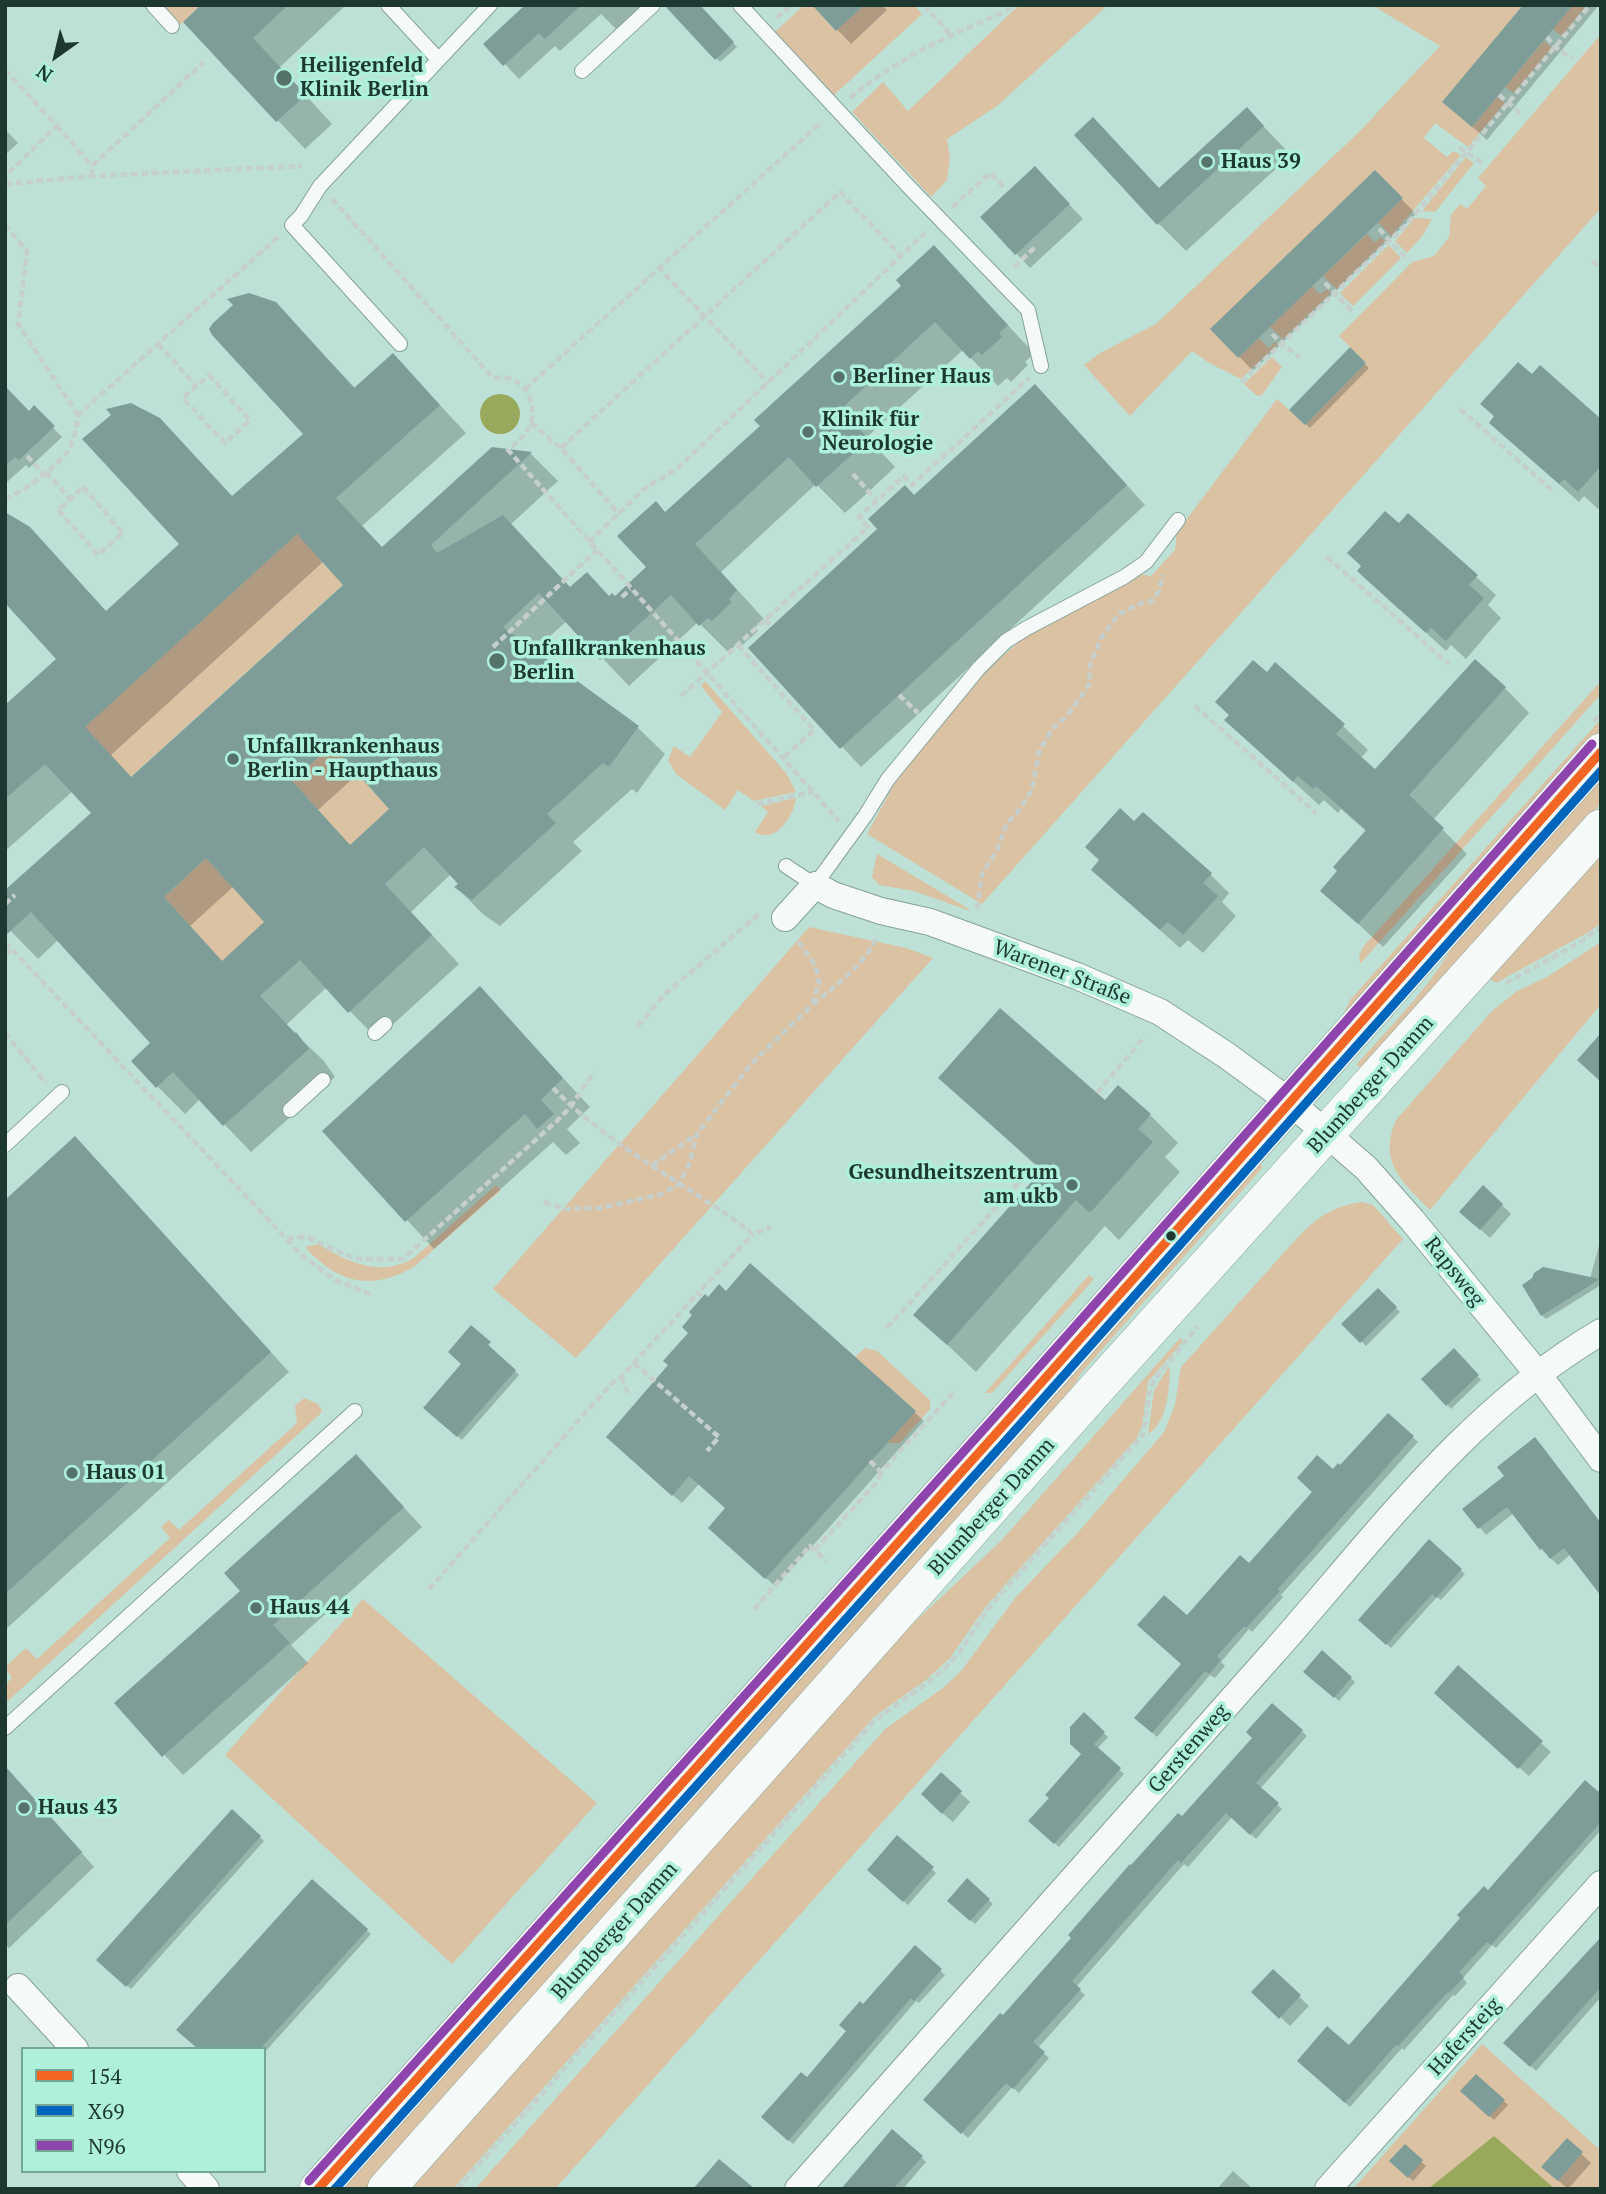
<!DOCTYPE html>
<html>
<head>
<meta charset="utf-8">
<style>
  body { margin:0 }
  #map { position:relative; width:1606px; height:2194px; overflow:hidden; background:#bde1d6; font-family:"PT Serif",serif }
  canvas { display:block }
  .frame { position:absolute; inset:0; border:7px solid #1d3831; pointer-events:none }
  .legend { position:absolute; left:21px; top:2047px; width:245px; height:126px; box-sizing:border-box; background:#aef0dc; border:2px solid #74a698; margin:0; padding:9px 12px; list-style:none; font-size:21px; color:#1d3831 }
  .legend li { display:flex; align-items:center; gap:14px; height:35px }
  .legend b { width:35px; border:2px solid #74a698 }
  .north { position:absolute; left:21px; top:21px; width:70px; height:70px; -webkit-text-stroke:5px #aef0dc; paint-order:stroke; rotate:214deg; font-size:19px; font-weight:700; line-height:28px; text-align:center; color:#1d3831 }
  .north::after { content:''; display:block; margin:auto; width:24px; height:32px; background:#1d3831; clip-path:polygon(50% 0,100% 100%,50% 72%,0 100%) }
</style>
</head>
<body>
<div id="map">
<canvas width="1606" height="2194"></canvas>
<div class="frame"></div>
<ul class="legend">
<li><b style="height:9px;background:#f26522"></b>154</li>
<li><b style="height:9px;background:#0065bd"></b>X69</li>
<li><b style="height:9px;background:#8e44ad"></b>N96</li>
</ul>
<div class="north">N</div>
</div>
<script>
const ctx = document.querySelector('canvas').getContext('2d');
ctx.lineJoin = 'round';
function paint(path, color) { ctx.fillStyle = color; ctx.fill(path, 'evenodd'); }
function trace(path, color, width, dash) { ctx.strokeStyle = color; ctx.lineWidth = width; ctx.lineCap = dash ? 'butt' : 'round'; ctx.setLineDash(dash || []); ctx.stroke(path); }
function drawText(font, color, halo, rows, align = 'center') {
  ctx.font = font + ' "PT Serif",serif'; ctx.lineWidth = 7; ctx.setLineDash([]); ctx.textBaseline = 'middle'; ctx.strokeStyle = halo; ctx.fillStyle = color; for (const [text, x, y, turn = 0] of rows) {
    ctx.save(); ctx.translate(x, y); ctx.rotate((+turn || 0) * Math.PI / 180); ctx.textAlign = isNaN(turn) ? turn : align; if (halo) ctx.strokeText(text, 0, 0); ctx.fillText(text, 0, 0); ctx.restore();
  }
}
paint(new Path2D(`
  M162,5H201L180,25Z
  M804,5H812L836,31L864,5H914L922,14L834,95L775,32Z
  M1019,5H1108L997,106L947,139L950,158L947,180L931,197L852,112L883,82L908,111Z
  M1372,5H1523L1443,102L1472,127L1497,97L1505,103L1468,147L1435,123L1424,138L1447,157L1453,151L1461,155L1391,236L1378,222L1403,198L1375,170L1211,329L1238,358L1259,338L1269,348L1275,342L1278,344L1241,379L1211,364L1192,351L1130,416L1084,365L1100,353L1156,324L1359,132L1440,46Z
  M1573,5H1587L1562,36L1553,29Z
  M1601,34V208L982,904L867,834L899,775L986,670L1032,631L1110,593L1139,574L1151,576L1175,550L1177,532L1277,399L1305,425L1366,363L1339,336L1412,262L1434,256L1449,237L1451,215L1460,204L1467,209L1486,186L1478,178Z
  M1544,41L1552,48L1514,93L1505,87Z
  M1466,157L1474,163L1435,212L1422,211Z
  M1415,218L1432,219L1423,235L1407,253L1395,241Z
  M1367,234L1375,242L1381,237L1385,241L1337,289L1323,276Z
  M1389,245L1401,258L1353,306L1340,293Z
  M1312,286L1320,294L1327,289L1331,293L1283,339L1270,327Z
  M1272,357L1282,367L1262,395L1257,396L1244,384Z
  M302,529C313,548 325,576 348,580L125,782L80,731Z
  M705,681L786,773L796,792L754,801L738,790L725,810L676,774L668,760L674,746L690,757L722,712L701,686Z
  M1601,681V694L1360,964L1359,956L1363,947Z
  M1601,719V730L1344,1019L1342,1017L1350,1000Z
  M332,745L397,818L375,822L364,832L372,841L358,854L292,781Z
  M1601,776V803L1581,827L1366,1071L1356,1065C1396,1020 1437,981 1463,927Z
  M796,798C794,816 775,845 755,832L768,812L761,806Z
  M1601,851V923L1589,932L1496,983L1489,978Z
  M877,854L969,909L970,911L914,891L879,885L872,877Z
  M206,858L273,931C240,936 241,940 231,971L161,894H168Z
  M809,927L906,948L933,958L576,1358L493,1289Z
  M1601,942V1004L1430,1210C1402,1181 1378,1163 1396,1120L1492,1011L1517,991L1547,977Z
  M1255,1160L1263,1167L1082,1372L1063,1403L1044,1427L367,2189H337Z
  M496,1185L501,1190L415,1266C372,1292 337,1283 305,1247L318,1244C348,1262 380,1278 414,1258Z
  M1362,1202L1373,1205L1403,1239L555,2189H475L885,1729L943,1688L961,1671L1016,1597L1082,1528L1164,1432L1175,1405L1181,1367L1298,1237C1317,1217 1334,1206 1362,1202Z
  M1089,1275L1094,1279L992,1393H985Z
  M1180,1338L1183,1341L1148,1382L1142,1426L1137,1438L987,1605L950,1658L926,1680L875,1716L453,2189H409L905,1631L1002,1540Z
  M865,1348L877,1351L930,1400V1409L900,1443H887L915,1410L855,1357Z
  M1168,1368L1170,1370C1169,1391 1167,1423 1148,1434L1154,1390Z
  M304,1398L318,1404L322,1411L320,1414L7,1702L5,1685L12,1678L5,1667L26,1648L37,1659L170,1538L161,1527L169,1520L179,1530L297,1423L295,1406Z
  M363,1599L597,1803L452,1964L225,1755Z
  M1482,2044L1598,2148L1601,2146V2189H1353Z`), '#dbc2a2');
paint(new Path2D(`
  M480 414a20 20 0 1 1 40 0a20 20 0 1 1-40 0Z
  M1494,2136L1555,2189H1428Z`), '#98a95c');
paint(new Path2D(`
  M227,5H346L280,67L332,124L305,149L185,22Z
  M527,5H655L626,39L601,14L560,51L555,46L519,79L486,44Z
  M698,5L737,47L720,62L675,14Z
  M814,5H882L887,10L851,44Z
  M1525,5H1599L1487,140L1445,102Z
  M1247,109L1291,155L1186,251L1158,223L1160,190Z
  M5,129L18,143L5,155Z
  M1375,172L1416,214L1253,371L1213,329Z
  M1049,183L1083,219L1030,268L982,217Z
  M934,247L1034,353L1025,362L1028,365L1011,382L1007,378L998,386L963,350L867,437L895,467L863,497L845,513L816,484L721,572L764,619L755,627L758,631L740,647L737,644L728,652L698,622L629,686L567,621L533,651L637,727L665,754L637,793L632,789L573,842L582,851L500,926L484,915L457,888L460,884L451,874L411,912L459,964L377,1039L327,987L286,1025L324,1061L335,1077L251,1152L200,1099L185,1114L157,1086L152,1043L58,940L38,959L5,925L93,813L73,791L5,851V708L107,612L305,434L275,303L356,389L393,355L466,433L362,526L383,549L492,449L531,454L558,481L510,525L571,589L615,598L648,567L666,514L762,426L903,286ZM324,561L345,585L132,778L111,755ZM359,773L391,809L351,846L318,810ZM234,886L267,922L223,962L190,926Z
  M1350,350L1369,368L1310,428L1291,410Z
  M1532,377L1601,421V506L1598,509L1584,496L1579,502L1511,441Z
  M5,388L29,413L34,408L62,437L29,468L26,465L5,484Z
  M1054,405L1145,505L861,767L750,648L915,497Z
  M1408,515L1496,595L1488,605L1501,618L1466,659L1451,645L1446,651L1359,571Z
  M1267,674L1343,726L1368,750L1360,759L1375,772L1505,688L1529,713L1433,820L1467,854L1383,947L1322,890L1367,832L1341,809L1338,813L1324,800L1319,805L1226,720Z
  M1134,824L1210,874L1229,893L1222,902L1236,916L1203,953L1188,940L1180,948L1093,870Z
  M480,989L590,1107L567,1129L580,1143L566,1155L553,1142L434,1249L324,1131Z
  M940,1078L1105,1102L1150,1115L1178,1143L1165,1157L1180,1172L1119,1240L1105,1226L976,1372L916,1315L1043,1172Z
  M94,1158L289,1372L5,1630V1202Z
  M1502,1205L1511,1214L1490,1238L1471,1221Z
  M1601,1238V1285L1546,1319L1542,1315L1590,1279Z
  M1378,1290L1400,1312L1366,1346L1344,1324Z
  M708,1299L914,1412L924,1421L776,1587L719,1537L727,1508L699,1484L682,1503L617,1446L671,1366Z
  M471,1328L519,1375L462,1440L430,1412L463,1364Z
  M1454,1351L1481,1380L1451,1409L1423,1380Z
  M1388,1415L1418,1442L1281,1595L1283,1597L1252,1632L1249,1629L1221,1662L1225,1666L1215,1678L1210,1675L1157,1737L1137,1718L1183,1664L1187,1617L1249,1566L1333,1471L1340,1468Z
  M356,1456L422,1527L291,1645L308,1663L183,1775L117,1703L242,1591Z
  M1507,1477L1571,1554L1558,1565L1541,1549L1514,1513L1486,1535L1465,1509Z
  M1429,1542L1465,1574L1441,1600L1437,1597L1391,1648L1360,1620Z
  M1322,1653L1355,1682L1339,1701L1306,1671Z
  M1445,1702L1541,1743L1551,1752L1529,1776Z
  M1272,1705L1307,1736L1260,1789L1282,1809L1256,1839L1232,1817L1188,1867L1184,1864L1076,1987L1085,1995L1038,2048L1049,2058L1019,2093L1012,2087L968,2138L930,2105L1003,2018L1254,1738Z
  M1084,1715L1108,1737L1097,1749L1124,1774L1059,1847L1030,1821L1051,1798L1083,1754Z
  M941,1775L970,1802L953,1822L932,1804Z
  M20,1783L94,1867L9,1948L5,1945V1855Z
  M1601,1788V1830L1496,1948L1492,1945L1463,1978L1467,1983L1455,1996L1453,1995L1404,2050L1402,2048L1350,2107L1299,2061L1349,2048L1489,1892Z
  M232,1811L264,1841L131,1989L98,1960Z
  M898,1838L936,1873L908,1905L869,1870Z
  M967,1880L993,1904L975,1924L949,1901Z
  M312,1881L371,1934L264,2053V2049H200Z
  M1601,1939V1997L1536,2071L1505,2042Z
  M915,1947L945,1975L919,2003L916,2001L793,2144L763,2117L807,2079L848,2031L863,2006Z
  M1273,1972L1309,2006L1290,2026L1254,1992Z
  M1476,2076L1508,2105L1494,2120L1463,2091Z
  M1567,2140L1591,2163L1568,2189L1553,2176Z
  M1405,2146L1426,2166L1413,2181L1391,2161Z
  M921,2157L926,2162L903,2189H842Z
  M1233,2171L1253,2189H1217Z`), '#0003');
paint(new Path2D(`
  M201,5H288L253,38L306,95L276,122L183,22Z
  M525,5H581L545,39L539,33L503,66L483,44Z
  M664,5H700L734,42L715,60Z
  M812,5H864L836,31Z
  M1523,5H1573L1472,127L1442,102Z
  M1247,107L1264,126L1157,225L1074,135L1093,117L1159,188Z
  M1035,166L1070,204L1015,255L980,217Z
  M1375,170L1403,198L1238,358L1210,329Z
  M934,245L1008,325L999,333L1002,337L982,355L978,351L970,359L935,322L841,409L869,439L836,469L816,487L789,457L695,544L737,590L729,599L732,602L712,621L708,618L699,626L671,595L600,660L539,593L503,627L639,726L609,767L603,763L547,814L556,823L472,900L454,887L458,884L424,847L385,884L432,935L348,1013L300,960L260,996L295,1033L296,1032L309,1049L223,1126L173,1072L156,1088L131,1061L150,1043L31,912L5,936V890L91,813L45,764L5,799V705L56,659L5,603V512L30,527L106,611L179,544L82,439L111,415L106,409L131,403L160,418L232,496L303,434L212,335L209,329L213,323L233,305L227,299L249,293L276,302L354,388L393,353L440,405L336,498L382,547L492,447L532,452L431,545L437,553L503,515L570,587L587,572L609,596L612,593L615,596L646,567L617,536L656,501L665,512L760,426L754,420L901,286L896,280ZM297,534L343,585L131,777L85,727ZM332,745L389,809L350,845L292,781ZM206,858L264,922L222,961L164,897Z
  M1350,347L1366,363L1305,425L1289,410Z
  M1518,362L1532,374L1540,365L1601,419V466L1578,492L1564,479L1559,484L1489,423L1494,416L1480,404Z
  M1035,384L1127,485L840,749L748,648L877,529L868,519L905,485L914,495Z
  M5,386L29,411L34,405L55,426L19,460L15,457L5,466Z
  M1385,511L1399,523L1408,513L1478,575L1469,585L1484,598L1446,641L1431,628L1426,633L1391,602L1357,571L1361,566L1347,553Z
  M1475,659L1506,687L1409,795L1444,828L1358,924L1320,891L1337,871L1333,867L1366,830L1316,786L1313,789L1298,776L1293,782L1224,720L1229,715L1215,702L1253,660L1267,672L1275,662L1345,724L1336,734L1375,769Z
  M1120,808L1134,821L1143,812L1212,873L1203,883L1218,896L1183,935L1168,922L1160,930L1091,870L1099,860L1085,847Z
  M480,986L563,1078L541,1100L554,1114L537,1129L525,1114L405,1222L322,1131Z
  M1000,1008L1105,1100L1118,1085L1151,1114L1138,1129L1153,1142L1090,1213L1076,1200L947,1345L913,1315L1042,1170L938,1078Z
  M1601,1033V1082L1577,1060Z
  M75,1136L271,1352L5,1594V1200Z
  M1483,1185L1503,1204L1480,1230L1459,1212Z
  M750,1263L916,1411L765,1579L708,1528L725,1508L689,1476L672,1496L606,1437L668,1365L663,1361L688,1333L682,1327L692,1315L689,1312L705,1294L708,1297L719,1284L726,1291Z
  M1543,1267L1600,1279L1541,1316L1522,1285L1532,1278L1534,1273Z
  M1378,1288L1397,1307L1360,1343L1341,1324Z
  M471,1325L491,1342L488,1345L516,1370L457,1437L423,1408L461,1364L448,1352Z
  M1454,1348L1479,1375L1446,1406L1421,1379Z
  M1388,1413L1414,1436L1278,1589L1280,1591L1246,1628L1244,1626L1217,1656L1221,1660L1209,1674L1205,1671L1152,1733L1134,1718L1181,1664L1137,1625L1164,1595L1187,1615L1240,1555L1249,1563L1312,1492L1297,1478L1317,1455L1333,1469L1338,1463L1340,1465Z
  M1535,1437L1601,1523V1596L1564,1548L1550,1559L1542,1548L1540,1550L1507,1507L1478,1529L1462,1509L1504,1476L1497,1467Z
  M356,1454L404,1507L273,1625L290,1643L162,1757L114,1703L240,1591L224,1573Z
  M1429,1539L1462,1569L1436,1598L1432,1594L1386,1645L1358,1620Z
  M1322,1650L1352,1677L1334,1698L1303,1672Z
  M1458,1665L1543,1741L1518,1769L1434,1693Z
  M1272,1703L1303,1730L1256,1783L1279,1803L1250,1835L1226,1813L1181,1863L1178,1860L1072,1981L1081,1989L1033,2042L1045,2052L1013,2089L1006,2083L961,2134L923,2100L1000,2013L1003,2015L1071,1938L1068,1935L1130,1864L1131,1865L1178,1813L1182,1816L1252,1738L1246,1732Z
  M1084,1712L1105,1732L1094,1744L1121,1768L1054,1844L1028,1821L1049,1798L1045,1795L1081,1754L1070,1744V1727Z
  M5,1766L82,1852L5,1925Z
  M941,1772L962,1791L942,1814L921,1794Z
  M1585,1780L1601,1794V1822L1491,1945L1487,1942L1459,1972L1464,1977L1449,1993L1448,1992L1398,2046L1396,2045L1345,2103L1297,2061L1327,2026L1349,2045L1460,1918L1457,1915L1484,1886L1488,1890Z
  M232,1809L261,1836L126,1987L96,1960Z
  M897,1835L934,1867L903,1902L867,1870Z
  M967,1878L990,1899L970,1921L947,1901Z
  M312,1879L368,1929L260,2049H198L176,2030Z
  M1601,1937V1987L1530,2067L1503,2043Z
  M915,1945L942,1969L914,2001L911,1998L788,2141L761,2117L801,2072L807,2077L846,2031L839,2025L860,2001L863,2004Z
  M1273,1969L1301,1995L1279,2019L1251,1992Z
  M1476,2074L1505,2100L1489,2117L1460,2091Z
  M892,2129L923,2156L893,2189H841Z
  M1567,2138L1583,2152L1558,2181L1541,2167Z
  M1405,2144L1423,2160L1408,2178L1389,2161Z
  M719,2159L755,2189H693Z`), '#7e9d98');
const service = new Path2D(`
  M153,5L172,26
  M388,5L438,59
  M740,5L908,186L1028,310L1041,366
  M582,71L653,5
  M400,344L292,225L301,216L320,186L490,5
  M786,866L815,885L865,816L888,779L979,668L1006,641L1027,628L1124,577L1146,562L1178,520
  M375,1033L385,1024
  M290,1110L323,1080
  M5,1145L62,1092
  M5,1728L355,1411`);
const minor = new Path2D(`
  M785,918L815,885L833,895L881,911L930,922L1077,976L1160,1012L1226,1055L1290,1102L1366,1168L1412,1220L1537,1373L1601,1459
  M18,1987L75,2049
  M190,2171L206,2189
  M798,2189C957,2011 1115,1832 1273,1653C1374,1539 1467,1410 1601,1332
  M1328,2189L1601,1884`);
const secondary = new Path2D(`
  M318,2189L1001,1428L1601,752
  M386,2189L1088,1398L1601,828`);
trace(service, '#85a29a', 16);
trace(minor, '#85a29a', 28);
trace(secondary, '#85a29a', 38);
trace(new Path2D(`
  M924,5L951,35
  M777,18L791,5
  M1547,37L1555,47L1572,59
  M5,70L57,126L5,176
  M1499,95L1523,115
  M850,98C895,59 951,35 1006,11L1012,5
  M57,126L92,166
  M1459,147L1482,163
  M92,176V166L204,62
  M5,184L92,176L302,166
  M332,199L493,378C521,372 539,400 530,425C526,436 517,442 508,450L839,821
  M952,207L990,173L1005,189
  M5,225L27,251L18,324L78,415
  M1379,229L1408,260
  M1592,261L1601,269
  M658,267L768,383
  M1014,267L1033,249L1030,245
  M1325,283L1353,312
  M1272,334L1282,344L1300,357
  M158,344L196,386
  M209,375L250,420L225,443L183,398Z
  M1241,382L1406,225L1590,5
  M525,389L822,122
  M1460,409L1555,493
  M531,423L561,448L619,514
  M561,448L840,192L901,256
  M27,456L44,474
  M46,472L70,499
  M853,474L877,501
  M83,487L123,533L98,555L58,510Z
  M5,499C22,493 57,467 67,452C74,441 77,428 78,415L278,237
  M589,542L644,489L678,468L925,233
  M1327,557L1449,664
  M622,597L630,589
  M765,620L771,626
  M738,645L814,730L783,758
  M493,647L597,550
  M899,695L918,713
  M681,696L868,527L859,517L904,476L912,485L1029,378
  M1195,706L1316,813
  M1594,721L1601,714
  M757,804L813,792
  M5,904L15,895
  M977,909L982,874L997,850L1007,823L1017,813L1032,790L1039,752L1052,729L1066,717L1089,685L1090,665L1101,638L1119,614L1139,604L1152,601L1159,591L1163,575
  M5,942L302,1255L335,1280L373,1295
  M5,955L11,949
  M1506,983L1582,941L1601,927
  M813,1004C836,985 867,964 877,935
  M638,1026L664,995L760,913
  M5,1033L46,1083
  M553,1088C590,1126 637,1157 682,1185C706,1201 730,1216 753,1234L771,1227
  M1097,1093L1145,1036
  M652,1165L696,1135
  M544,1202L566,1209L601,1208L662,1194L679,1184L689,1165L697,1134L751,1064L812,1005L819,983L816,966L797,940
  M287,1238L306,1237L356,1259H403L560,1118L571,1106L594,1072
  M702,1297L698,1293L753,1234
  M887,1328L1035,1164
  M634,1363L719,1437L707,1451
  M621,1377L628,1393
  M870,1461L881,1472L956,1390
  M815,1550L878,1481L881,1472
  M429,1589L612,1383L621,1377L698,1293
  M754,1609L810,1546L827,1561
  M457,2189L876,1719L929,1682L948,1665L959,1653L990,1606L1143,1435L1150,1389L1155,1379L1198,1326`), '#c5cfcc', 4.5, [7, 3.5]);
trace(service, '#f5faf9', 14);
trace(minor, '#f5faf9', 26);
trace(secondary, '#f5faf9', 37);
trace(new Path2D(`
  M318,2189L1001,1428L1601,752`), '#f26522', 9);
trace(new Path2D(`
  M335,2189L1010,1436L1601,771`), '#0065bd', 9);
trace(new Path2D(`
  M309,2181L992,1420L1592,744`), '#8e44ad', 9);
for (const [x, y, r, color] of [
  [284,78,9,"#55736b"],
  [1207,162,7,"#55736b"],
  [839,377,7,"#55736b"],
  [808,432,7,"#55736b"],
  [497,661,9,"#55736b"],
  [233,759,7,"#55736b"],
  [1072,1185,7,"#55736b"],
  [1171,1236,6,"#1d3831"],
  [72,1473,7,"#55736b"],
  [256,1608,7,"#55736b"],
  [24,1808,7,"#55736b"]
]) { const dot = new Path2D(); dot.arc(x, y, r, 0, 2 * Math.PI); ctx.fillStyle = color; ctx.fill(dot); trace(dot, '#aef0dc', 2.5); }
drawText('bold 21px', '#1d3831', '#aef0dc', [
  ["Heiligenfeld",300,66],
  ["Klinik Berlin",300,90],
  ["Haus 39",1221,162],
  ["Berliner Haus",853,377],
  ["Klinik für",822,420],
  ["Neurologie",822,444],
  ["Unfallkrankenhaus",513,649],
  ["Berlin",513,673],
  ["Unfallkrankenhaus",247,747],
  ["Berlin - Haupthaus",247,771],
  ["Gesundheitszentrum",1058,1173,"right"],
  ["am ukb",1058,1197,"right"],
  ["Haus 01",86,1473],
  ["Haus 44",270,1608],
  ["Haus 43",38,1808]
], 'left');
drawText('21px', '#1d3831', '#aef0dc', [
  ["Warener Straße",1062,973,21],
  ["Blumberger Damm",1371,1085,-48],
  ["Rapsweg",1454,1272,51],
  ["Blumberger Damm",992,1507,-48],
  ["Gerstenweg",1189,1749,-49],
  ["Blumberger Damm",615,1931,-48],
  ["Hafersteig",1465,2037,-48]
]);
</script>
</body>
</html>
